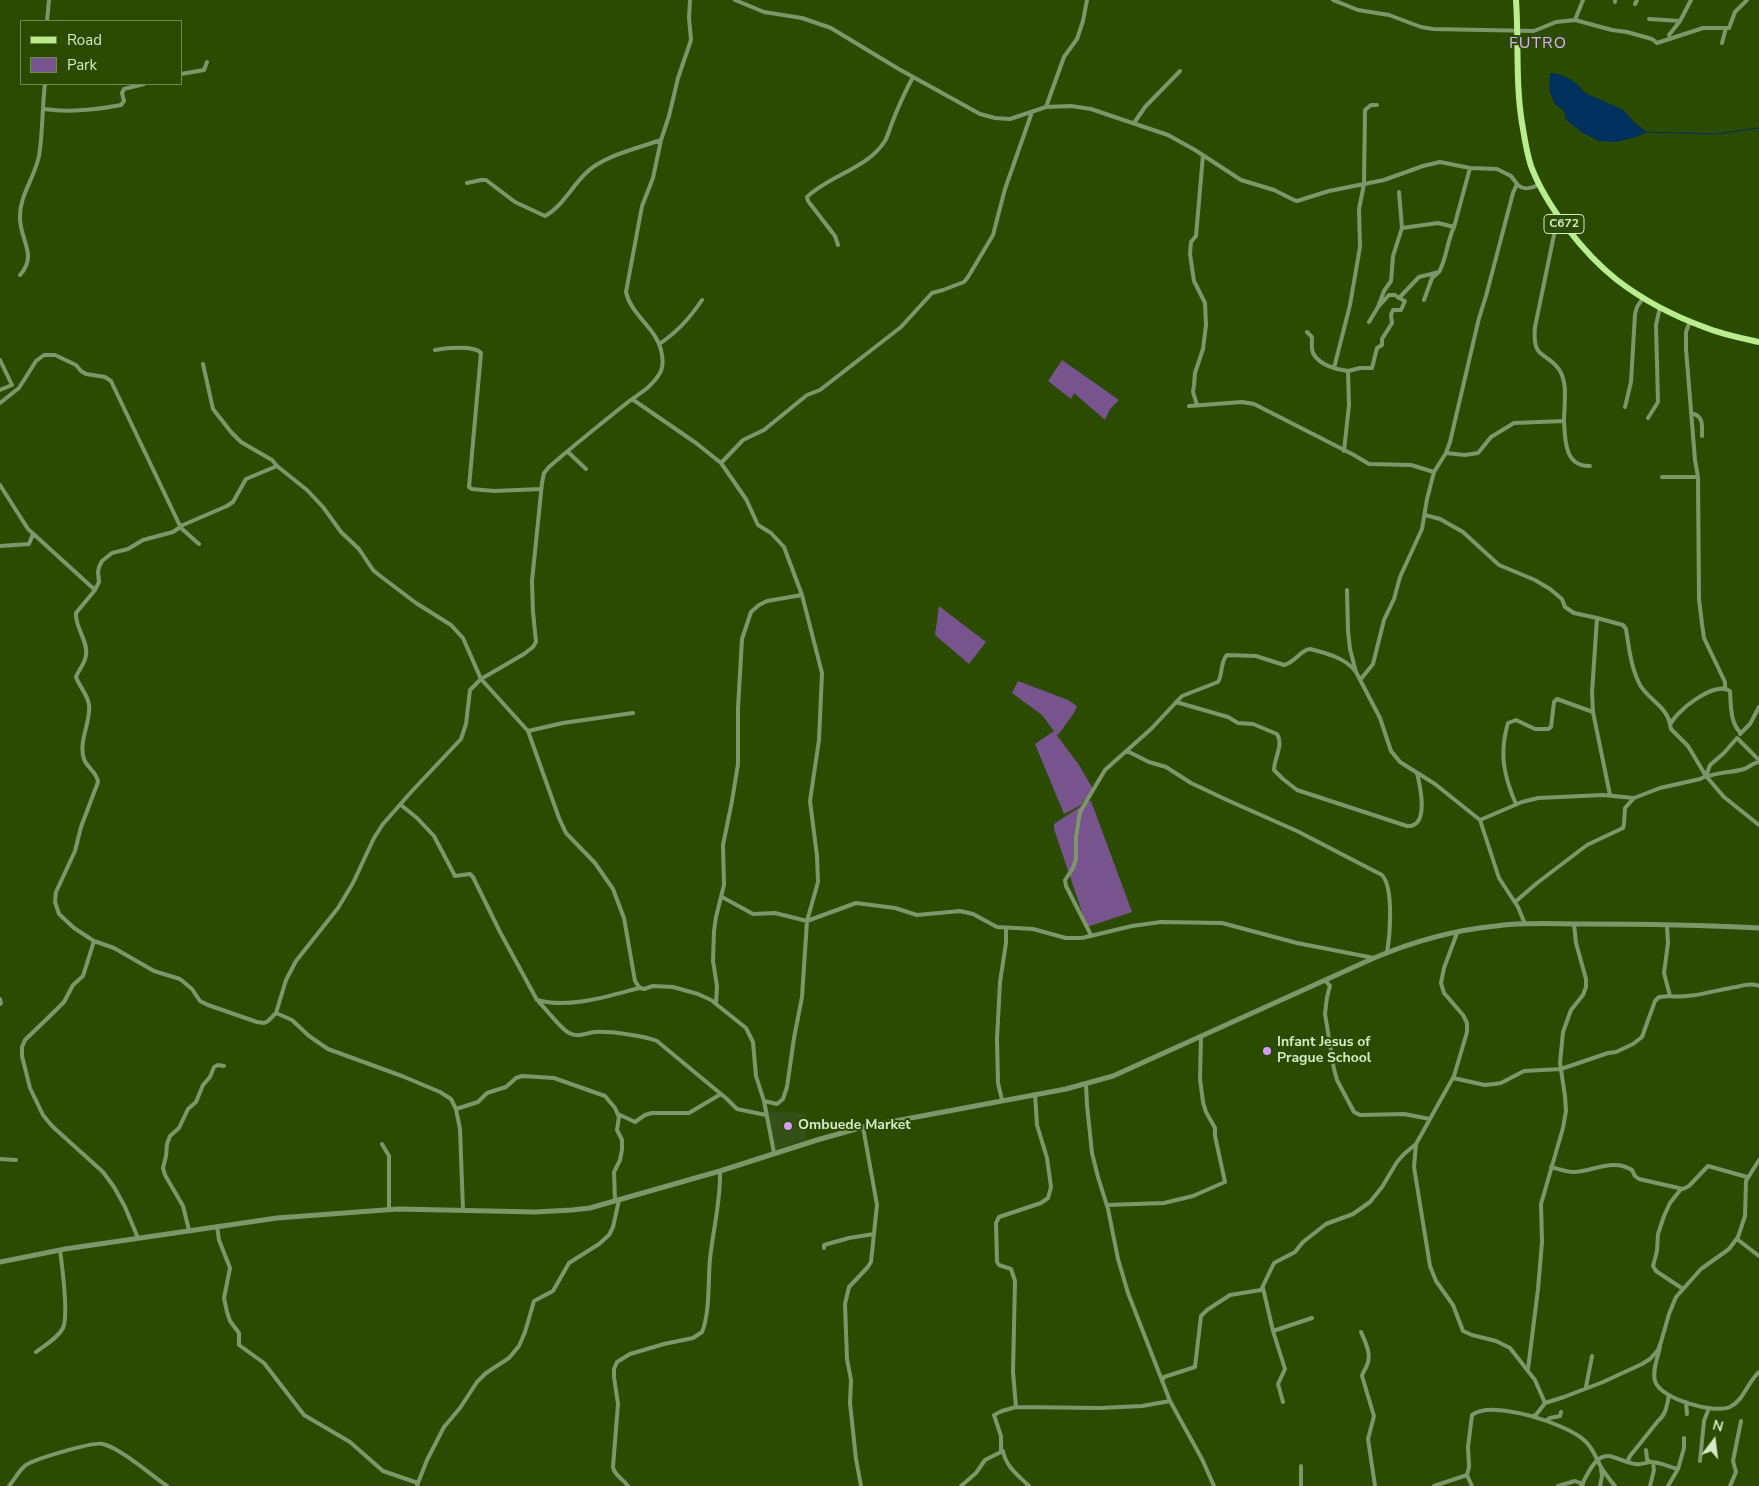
<!DOCTYPE html>
<html>
<head>
<meta charset="utf-8">
<style>
  body { margin:0 }
  #map { position:relative; width:1759px; height:1486px; overflow:hidden; background:#2b4b00; font-family:"Nunito Sans",sans-serif }
  canvas { display:block }
  .legend { position:absolute; left:20px; top:20px; width:162px; height:65px; box-sizing:border-box; background:#2b4b00; border:1px solid #6f8b50; margin:0; padding:6px 9px; list-style:none; font-size:15px; color:#d6eac7 }
  .legend li { display:flex; align-items:center; gap:10px; height:25px }
  .legend b { width:25px; border:1px solid #6f8b50 }
  .north { position:absolute; left:1689px; top:1416px; width:50px; height:50px; -webkit-text-stroke:4px #2b4b00; paint-order:stroke; rotate:15deg; font-size:14px; font-weight:700; line-height:20px; text-align:center; color:#d6eac7 }
  .north::after { content:''; display:block; margin:auto; width:18px; height:22px; background:#d6eac7; clip-path:polygon(50% 0,100% 100%,50% 72%,0 100%) }
</style>
</head>
<body>
<div id="map">
<canvas width="1759" height="1486"></canvas>
<ul class="legend">
<li><b style="height:6px;background:#baed8e"></b>Road</li>
<li><b style="height:14px;background:#78548e"></b>Park</li>
</ul>
<div class="north">N</div>
</div>
<script>
const ctx = document.querySelector('canvas').getContext('2d');
ctx.lineJoin = 'round';
function paint(path, color) { ctx.fillStyle = color; ctx.fill(path, 'evenodd'); }
function trace(path, color, width, dash) { ctx.strokeStyle = color; ctx.lineWidth = width; ctx.lineCap = dash ? 'butt' : 'round'; ctx.setLineDash(dash || []); ctx.stroke(path); }
function drawText(font, color, halo, rows, align = 'center') {
  ctx.font = font + ' "Nunito Sans",sans-serif'; ctx.lineWidth = 4; ctx.setLineDash([]); ctx.textBaseline = 'middle'; ctx.strokeStyle = halo; ctx.fillStyle = color; for (const [text, x, y, turn = 0] of rows) {
    ctx.save(); ctx.translate(x, y); ctx.rotate((+turn || 0) * Math.PI / 180); ctx.textAlign = isNaN(turn) ? turn : align; if (halo) ctx.strokeText(text, 0, 0); ctx.fillText(text, 0, 0); ctx.restore();
  }
}
paint(new Path2D(`
  M768,1111L805,1113L806,1140L775,1149Z`), '#345016');
paint(new Path2D(`
  M1062,360L1119,400L1110,409L1105,420L1074,393L1071,399L1048,381Z
  M939,606L986,642L969,664L935,635Z
  M1018,681L1068,700L1077,706L1074,713L1058,735L1056,734L1079,765L1093,789L1081,805L1064,814L1035,744L1054,731L1042,715L1012,693Z
  M1089,801H1091L1132,912L1087,927L1054,829V824Z`), '#78548e');
paint(new Path2D(`
  M1550,73C1563,73 1577,82 1585,93L1623,110L1636,124L1647,132L1636,137L1615,142L1599,141L1583,133L1566,120L1564,111L1555,104L1549,90Z`), '#00305d');
trace(new Path2D(`
  M1647,132L1715,134L1759,128`), '#00305d', 1);
trace(new Path2D(`
  M735,0L764,12L802,18L831,28L897,68L980,114L995,118L1010,119L1046,107L1071,106L1091,109L1168,135L1195,150L1241,180L1274,190L1294,200L1297,201L1329,191L1384,180L1423,166L1440,162L1470,168L1497,169L1511,176L1517,184
  M1333,0L1358,10L1389,15L1421,27L1433,29L1534,31L1556,22L1575,20L1612,30L1627,32L1652,39L1657,43L1703,28H1729L1735,12L1747,0
  M1615,2V0
  M1635,4L1637,0
  M1649,19L1680,21
  M1575,20L1583,0
  M47,21L49,0
  M1669,35L1680,21L1691,0
  M1722,43L1726,28
  M181,74L204,70L207,62
  M1046,107L1064,57L1077,39L1083,21L1087,0
  M44,109C70,113 95,110 121,105L124,101L122,93L124,89L144,84
  M1134,123L1145,107L1180,71
  M467,183L481,180H486L515,202L545,216C562,207 572,186 586,173C603,156 638,148 661,140
  M1399,192L1402,228
  M1454,227L1470,168
  M838,245L835,236L808,201L807,197C830,175 867,169 885,141C888,135 890,128 892,123C898,107 905,92 913,77
  M20,275C38,255 20,240 20,218C19,196 35,177 39,156C43,132 42,108 45,84
  M1399,298L1395,295H1389L1378,307L1384,291L1391,281L1393,256L1402,228L1438,223L1454,227C1447,241 1447,258 1439,272
  M1369,322L1378,307
  M1307,332L1312,337C1312,342 1311,348 1313,353C1319,365 1337,370 1348,371
  M659,344C678,332 690,318 702,300
  M435,350C445,348 474,345 481,353L469,487L472,489L494,491L541,489
  M0,360L12,385L0,390
  M203,364L213,409L231,432L241,442L272,460L277,466L307,490L323,507L341,532L359,549L373,570L379,575L416,603L451,625L463,638L481,679L528,731L559,818L566,833L595,863L613,889L624,918L635,981L639,987L644,989
  M1334,368L1350,305L1360,247L1359,209L1364,184L1365,110L1371,105H1377
  M632,399L696,443L721,463L746,499L758,525L771,533L784,547L802,595L822,673L819,740L810,801L817,856L818,882L807,921L802,997L794,1038L787,1087L783,1099L777,1104L764,1101
  M0,403L19,388L36,361L44,355H55L76,365L81,371L86,374L105,377L111,381L181,528L199,544
  M1197,405L1193,392L1194,385L1195,373L1203,349L1206,325L1205,303L1194,281L1190,254L1191,242L1196,236L1203,155
  M1189,406L1242,402L1254,404L1354,455L1369,464L1411,465L1434,472
  M1625,407L1631,382L1635,314L1637,307L1643,298
  M1691,413C1704,416 1702,425 1702,436
  M1648,418L1658,402L1656,325L1660,307
  M1564,421C1565,441 1565,467 1590,466
  M1344,451L1349,405L1348,371L1360,368H1372L1377,348L1382,345V339L1392,323L1391,315L1393,310H1401L1405,301L1399,298L1419,277L1439,272L1432,278L1424,300
  M568,452L586,469
  M1446,453L1465,455L1478,453L1491,437L1514,423L1564,421C1564,406 1568,384 1560,371C1547,350 1532,362 1535,327L1555,230L1564,224
  M721,463L743,440L764,430L807,395L820,390L901,327L932,293L943,290L964,282L968,277L993,235L1005,189L1032,112
  M1662,477H1698L1695,460L1686,349V332L1690,321
  M1698,477L1699,599L1702,624L1704,638L1725,682V689
  M0,485L28,529L95,590L76,613C75,628 88,640 86,655C85,664 79,669 76,677C79,686 88,695 89,705C91,723 78,741 84,759C87,768 97,772 98,782L81,827L75,851L56,892L55,902L59,914L74,928L94,941L114,948L154,971L180,979L192,989L200,1001L208,1005L257,1022L264,1023L268,1021L276,1013L286,980L296,961L338,908L353,883L374,838L383,824L412,791L461,739L466,724L470,690L481,679L524,654L533,647L536,642L533,612L532,581L542,483L544,473L549,467C573,446 598,426 623,406C637,394 650,390 660,373C664,366 663,358 661,350C656,328 631,315 626,292L642,206L653,178L661,140L669,116L678,78L691,40L689,18L690,0
  M1425,515L1440,519L1463,532L1499,565L1535,580L1550,589L1562,599L1565,607L1574,613L1597,618L1592,693L1593,712L1610,795
  M0,546L29,544L33,534
  M95,590L99,582L98,572L99,567L102,561L112,553L128,549L143,540L173,532L183,525L227,506L233,502L246,479L277,466
  M1347,590L1348,631L1350,649L1356,672L1380,718L1391,751L1400,762L1435,784L1480,820L1499,878L1518,907L1525,924
  M1597,618L1623,625L1626,629C1629,648 1631,668 1640,685C1649,700 1667,707 1670,724
  M1360,680L1373,664L1384,620L1394,599L1400,577L1422,529L1427,499L1434,472L1446,453L1450,442L1479,318L1486,296L1513,193L1517,184C1523,191 1533,188 1540,184
  M1176,702L1228,717L1238,723L1253,724L1277,734C1284,744 1274,759 1274,770L1283,779L1297,790L1407,826C1430,828 1420,785 1417,773
  M528,731L563,723L633,713
  M1741,733C1730,724 1731,705 1730,691C1715,680 1676,711 1670,725L1671,729L1688,746L1706,776L1724,797L1759,825
  M1740,734L1750,724L1759,707
  M1127,751L1149,762L1166,767L1191,783L1227,800L1297,831L1382,875C1394,888 1390,935 1387,953
  M1707,777C1719,771 1732,773 1744,769C1750,767 1752,763 1759,762
  M1516,804C1504,777 1499,753 1508,723L1516,720L1535,729H1548L1551,727L1554,702L1557,699L1593,712
  M401,805L417,818L434,836L455,876L470,874L473,877L500,932L537,1000C568,1009 609,996 639,988L644,989L653,986L673,987L698,994L711,1000L746,1028L753,1042L756,1076L764,1101L774,1153
  M1480,820L1522,802L1538,798L1603,795L1634,798L1660,788L1700,779L1706,776L1710,765L1724,753L1737,738L1759,760
  M722,897L753,914L775,913L807,921L856,903L895,908L917,915L960,911L973,914L997,927L1033,929L1066,938H1082L1132,926L1161,922L1222,923L1297,943L1374,958
  M1515,902L1537,883L1587,845L1623,828L1624,824L1625,808L1634,798
  M1667,925L1668,943L1664,973L1670,996C1689,999 1716,990 1736,987C1743,985 1752,983 1759,986
  M1457,933L1444,968L1441,983L1444,993L1463,1015L1467,1023V1032L1454,1076L1416,1144L1414,1167L1430,1266L1436,1281L1453,1305L1463,1331L1472,1335L1496,1341L1510,1348L1535,1380L1545,1403L1536,1415L1533,1416
  M1091,935L1066,886L1065,880L1073,868L1076,859V837L1080,812L1105,770L1151,729L1182,696L1218,682C1223,674 1220,662 1227,655L1256,656L1284,665C1296,662 1300,650 1310,649C1326,653 1346,658 1356,672
  M94,941L83,976L73,985L64,1002L55,1011L25,1040L22,1047V1056L30,1088L43,1115L52,1126L103,1172L114,1187L125,1207L138,1238
  M1325,980L1330,986L1327,997L1325,1014L1334,1069L1337,1080L1354,1112L1360,1115L1404,1114L1430,1119
  M0,999L1,1003L0,1004
  M539,1002C545,1008 562,1030 569,1033C579,1038 585,1033 595,1032C609,1031 645,1036 657,1041L727,1099L737,1109L766,1115
  M716,1004L717,986L713,961L714,931L716,917L724,885L723,845L732,801L738,764V708L742,639L751,612L759,605L767,601L802,595
  M276,1013L292,1020L309,1036L328,1049L402,1076L440,1092L451,1099L456,1109L460,1129L463,1210
  M1453,1078L1485,1085L1494,1084L1501,1083L1524,1071L1561,1069L1608,1053L1616,1052L1633,1044L1642,1037L1655,1001L1659,997L1670,996
  M1086,1084L1087,1105L1092,1153L1098,1177L1108,1209L1118,1259L1128,1293L1170,1401L1202,1459L1214,1486
  M1002,1100L998,1083L997,1039L1000,982L1006,943V929
  M456,1109L478,1102L487,1093L506,1087L516,1078L522,1076L554,1078L605,1096L615,1108L619,1117L617,1130L622,1140V1150L620,1160L614,1172L615,1201
  M618,1114L635,1122L645,1115L652,1113H689L721,1094
  M382,1144L389,1156V1210
  M0,1159L16,1160
  M1551,1167C1559,1169 1566,1172 1574,1172C1594,1171 1613,1158 1632,1170L1635,1176L1639,1179L1683,1189L1689,1186L1708,1166L1747,1177
  M1681,1189L1670,1203L1664,1216L1658,1234L1657,1251L1653,1266L1656,1271L1683,1289
  M1107,1205L1164,1203L1193,1196L1225,1182L1215,1136V1128L1206,1112L1203,1102L1200,1079L1201,1037
  M217,1226L219,1240L230,1268L224,1298L227,1312L230,1321L239,1333V1345L264,1363L304,1415L350,1442L383,1471L418,1483L417,1486
  M189,1230L183,1206L165,1175L163,1168L166,1156L167,1144L170,1136L179,1128L188,1109L196,1102L203,1085L210,1077L214,1067L218,1065L224,1066
  M1737,1239L1759,1256
  M824,1248V1245L849,1238L874,1234
  M1263,1288L1273,1331L1285,1369L1278,1384L1283,1402
  M1273,1331L1312,1318
  M1361,1332C1365,1341 1372,1355 1367,1365C1366,1369 1363,1371 1362,1376L1374,1416L1368,1439L1375,1486
  M1660,1347C1658,1357 1652,1370 1655,1381C1660,1399 1714,1414 1730,1407C1744,1400 1747,1383 1759,1372
  M36,1352C45,1345 58,1338 63,1328C69,1315 62,1266 60,1250
  M1528,1369L1538,1289L1542,1242L1541,1204L1563,1128L1566,1111L1565,1096L1560,1063L1563,1032L1571,1010L1583,995L1586,987V979L1576,943L1574,924
  M1162,1381L1164,1377L1195,1367L1201,1316L1207,1310L1230,1295L1261,1290L1274,1263L1295,1252L1303,1242L1326,1224L1353,1214L1370,1202L1382,1187L1397,1162L1404,1154L1416,1144
  M1586,1387L1592,1356
  M1686,1402L1687,1414
  M1545,1403L1564,1397L1603,1382L1642,1364L1650,1359L1658,1350L1661,1342L1669,1314L1676,1297L1701,1269L1729,1249L1738,1237L1745,1216L1746,1181L1759,1160
  M1016,1407L1013,1372L1015,1281L1011,1269L999,1265L997,1262L996,1223L999,1217L1041,1203L1048,1198L1051,1187L1047,1158L1037,1125L1035,1094
  M1547,1420L1550,1418L1560,1416L1561,1412
  M1646,1450L1647,1459L1650,1462
  M1003,1451C1006,1467 1018,1475 1029,1486
  M1700,1461L1704,1421L1709,1408
  M1627,1462L1630,1456L1658,1421C1666,1415 1667,1405 1669,1395
  M1467,1475L1472,1486
  M418,1483L427,1460L444,1427L460,1408L477,1382L486,1373L509,1358L519,1346L525,1332L534,1301L553,1291L569,1263L599,1244L609,1235L613,1227L619,1200
  M9,1486C15,1479 19,1470 26,1465C35,1459 94,1441 103,1444C120,1448 151,1475 167,1486
  M628,1486C623,1478 615,1477 613,1467L618,1404L614,1377V1369L617,1362L630,1354L664,1344L693,1338L702,1332C710,1313 708,1280 710,1259C713,1230 721,1200 720,1171
  M861,1486L856,1459L850,1403L851,1380L847,1359L845,1304L849,1287L867,1268L871,1262L877,1205L863,1127
  M961,1486L976,1473L985,1460L1001,1452V1436L994,1415L1002,1411L1016,1407L1100,1408L1142,1406L1170,1401
  M1301,1486V1466
  M1434,1486L1467,1475L1469,1467L1468,1447L1472,1415C1492,1399 1568,1424 1585,1441C1593,1448 1596,1458 1601,1467C1605,1474 1610,1480 1615,1486
  M1558,1486L1575,1481L1583,1484
  M1581,1486C1588,1474 1596,1451 1613,1457C1621,1459 1627,1463 1636,1464C1642,1465 1646,1462 1651,1462C1659,1462 1670,1467 1678,1469
  M1600,1486L1602,1476L1601,1469
  M1650,1486L1654,1470L1653,1463
  M1668,1486L1678,1469L1684,1448V1438
  M1730,1486L1736,1472L1733,1461L1741,1421`), '#7e976a', 4);
trace(new Path2D(`
  M0,1262L65,1249L277,1218L398,1209L535,1212L572,1210L590,1208L720,1171L817,1140L863,1127L1066,1089L1113,1076L1374,958C1412,942 1454,930 1496,926C1525,922 1554,924 1583,924C1642,924 1701,925 1759,928`), '#7e976a', 5);
trace(new Path2D(`
  M1516,0C1519,43 1515,86 1523,129C1525,141 1527,154 1531,166C1546,206 1584,254 1617,280C1643,300 1674,316 1704,327C1721,334 1741,338 1759,342`), '#baed8e', 6);
for (const [x, y, r, color] of [
  [1267,1051,5,"#d69bfa"],
  [788,1126,5,"#d69bfa"]
]) { const dot = new Path2D(); dot.arc(x, y, r, 0, 2 * Math.PI); ctx.fillStyle = color; ctx.fill(dot); trace(dot, '#2b4b00', 2); }
for (const [x, y, w] of [
  [1564,224,40]
]) { const box = new Path2D(); box.roundRect(x - w / 2, y - 9.5, w, 19, 4); ctx.fillStyle = '#2b4b00'; ctx.fill(box); trace(box, '#d6eac7', 1); }
drawText('bold 12px', '#d6eac7', null, [
  ["C672",1564,224]
]);
drawText('bold 14px', '#d6eac7', '#2b4b00', [
  ["Infant Jesus of",1277,1043],
  ["Prague School",1277,1059],
  ["Ombuede Market",798,1126]
], 'left');
ctx.letterSpacing = '1px';
drawText('16px', '#d9b1f3', '#2b4b00', [
  ["FUTRO",1538,44]
]);
ctx.letterSpacing = '0px';
</script>
</body>
</html>
